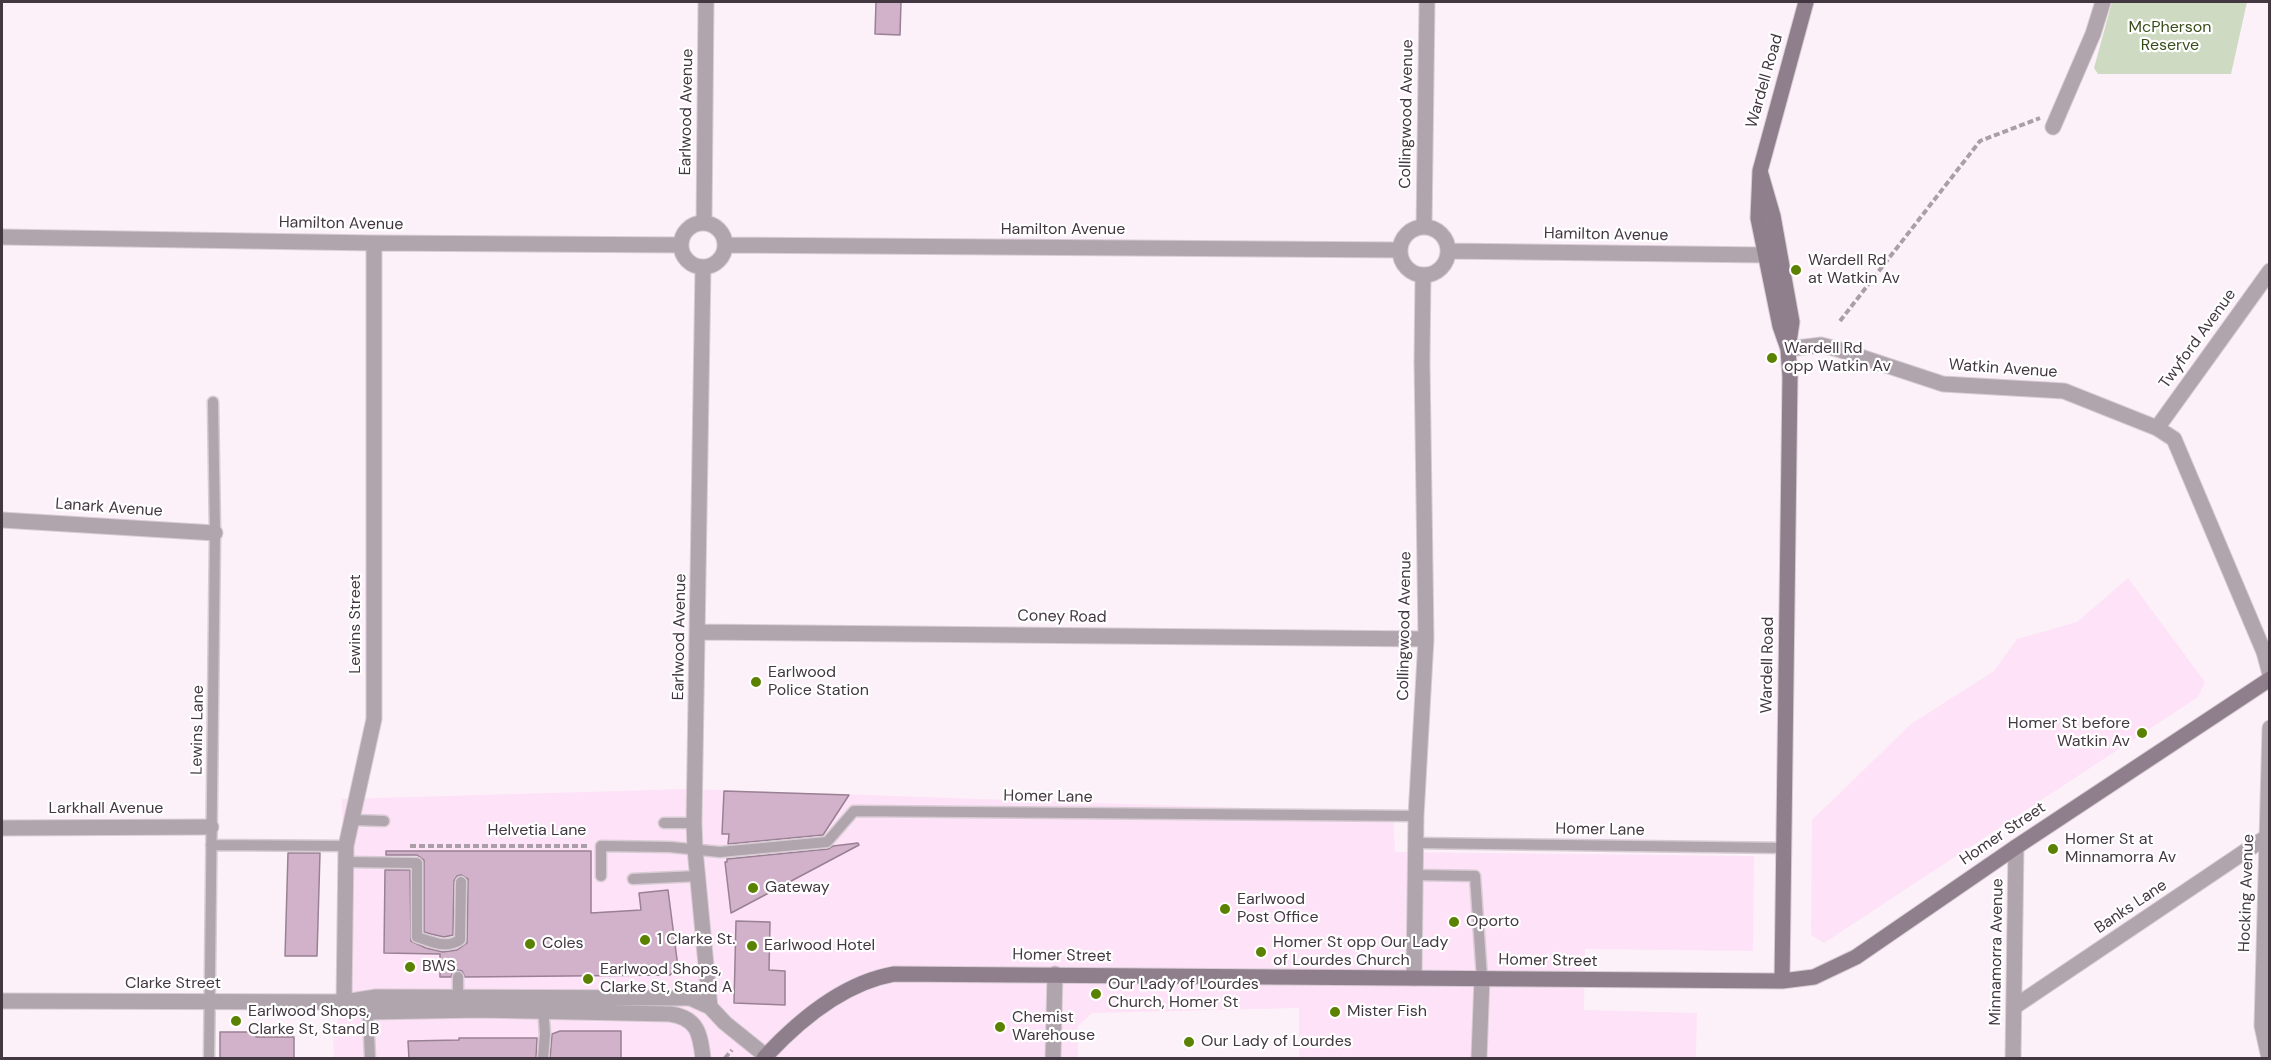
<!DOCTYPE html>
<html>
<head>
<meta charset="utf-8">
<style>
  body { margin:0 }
  #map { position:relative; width:2271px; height:1060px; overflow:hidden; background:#fcf1f9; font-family:"DM Sans",sans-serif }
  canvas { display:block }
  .frame { position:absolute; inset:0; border:3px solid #433841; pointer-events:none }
</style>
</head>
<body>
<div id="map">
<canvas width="2271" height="1060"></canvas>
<div class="frame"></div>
</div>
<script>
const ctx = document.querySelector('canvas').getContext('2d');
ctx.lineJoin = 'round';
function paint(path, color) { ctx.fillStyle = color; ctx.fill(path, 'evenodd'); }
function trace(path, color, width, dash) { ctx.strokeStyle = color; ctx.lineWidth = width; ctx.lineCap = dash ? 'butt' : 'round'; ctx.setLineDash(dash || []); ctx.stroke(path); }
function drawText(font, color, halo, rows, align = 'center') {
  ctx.font = font + ' "DM Sans",sans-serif'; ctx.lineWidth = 4.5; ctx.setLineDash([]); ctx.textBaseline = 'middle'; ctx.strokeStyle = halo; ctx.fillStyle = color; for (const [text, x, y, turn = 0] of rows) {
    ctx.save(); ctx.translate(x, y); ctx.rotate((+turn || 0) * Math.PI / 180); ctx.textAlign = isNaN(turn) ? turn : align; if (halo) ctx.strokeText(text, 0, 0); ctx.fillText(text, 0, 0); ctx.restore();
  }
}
paint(new Path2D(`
  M2128,578L2205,682L2198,697L1824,943L1811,935L1812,820L1911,724L1994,671L2017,639L2077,622Z
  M687,789L1393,813L1395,852L1754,856L1753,951L1585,949L1584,1010L1697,1013L1696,1058H1299V1008L1092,1013L1078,1026V1058H334L333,1034L344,1002L342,799Z`), '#fee2f7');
paint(new Path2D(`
  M2112,2H2247L2231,74H2098L2094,68Z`), '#cfdac3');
const building = new Path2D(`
  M876,2H901L900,35L875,34Z
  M724,791L849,795L823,835L728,844L729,834H722Z
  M858,843L859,845L731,913L725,862H727V859L828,849L833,846Z
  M386,851H591V913L641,910L639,893L668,890L678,967L670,975L465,977L462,971L457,970L452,973L451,977H440V954L384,953L385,870H410L411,941L426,948L443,952L457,950L467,943L468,879L461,875L457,876L454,881L453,935L444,937L431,934L424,932V860L417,855H386Z
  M288,853H320L317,956H285Z
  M736,921L770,922L769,970L785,971V1005L734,1003Z
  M560,1031H621V1059H550L552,1034Z
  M220,1032H256V1037H294V1059H220Z
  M459,1038H537L536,1059H409L408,1041L459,1040Z`);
paint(building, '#d2b2ca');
trace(building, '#998093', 1.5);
const lane = new Path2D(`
  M353,820L384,821
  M664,823H694
  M1416,843L1784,848
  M211,845L346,846
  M346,862L417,863V937C433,942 445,949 460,940L461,882
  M1415,875L1475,876L1482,978
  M601,876V846L670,847L720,852L827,842L854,811L1416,816
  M633,879L698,876
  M458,977V1004
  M365,1005L368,1012L370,1058
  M209,1058L215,533L213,402
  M543,1058L545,1034L543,1006`);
const street = new Path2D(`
  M2053,127L2093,34L2103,2
  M681 245a22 22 0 1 1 44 0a22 22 0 1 1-44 0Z
  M704,223L706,2
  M1424,227L1427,2
  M1400 251a24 24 0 1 1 48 0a24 24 0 1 1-48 0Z
  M2,237L374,243L681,245
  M725,245L1400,250
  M1448,251L1764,255
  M703,267L694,823L695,849L710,1007
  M1788,349L1821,345L1837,349L1943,384L2064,391L2157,428L2174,439L2264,652L2270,674
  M2157,428L2270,271
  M2,520L215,533
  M698,632L1426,639
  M2,828L211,827
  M1414,978L1416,816L1426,639L1422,361L1423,275
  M2,1001L344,1002L376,997L690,998L710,1007L725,1023L766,1056
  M344,1002L346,846L374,719V243
  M344,1002L368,1012L480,1010L670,1014C698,1018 700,1034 703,1058
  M2014,1007L2268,836
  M1053,1058L1055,974
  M1479,1058L1482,978
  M2013,1058L2016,847
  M2269,1058L2262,1026L2270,728`);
const secondary = new Path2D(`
  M1760,171L1773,216L1792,322L1788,349L1790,377L1782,981
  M1787,346L1780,326L1758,218L1760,171L1806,2
  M764,1058C798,1021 843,983 894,974L1782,981L1814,977L1856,957L2016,847L2270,679`);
trace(lane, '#d7ccd4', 13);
trace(street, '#d7ccd4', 17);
trace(secondary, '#d7ccd4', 17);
trace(new Path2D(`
  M1840,321L1980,141L2040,118
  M410,846H589
  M725,1058L732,1050`), '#aa9fa8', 4, [6, 3]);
trace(lane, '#b0a4ad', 10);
trace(street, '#b0a4ad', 15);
trace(secondary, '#8f7e8b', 15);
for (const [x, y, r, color] of [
  [1796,270,6,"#5b8100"],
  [1772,358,6,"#5b8100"],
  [756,682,6,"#5b8100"],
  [2142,733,6,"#5b8100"],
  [2053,849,6,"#5b8100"],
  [753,888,6,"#5b8100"],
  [1225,909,6,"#5b8100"],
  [1454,922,6,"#5b8100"],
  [645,940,6,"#5b8100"],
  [530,944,6,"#5b8100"],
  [752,946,6,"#5b8100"],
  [1261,952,6,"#5b8100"],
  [410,967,6,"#5b8100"],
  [588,979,6,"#5b8100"],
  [1096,994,6,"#5b8100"],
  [1335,1012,6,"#5b8100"],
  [236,1021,6,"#5b8100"],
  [1000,1027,6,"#5b8100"],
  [1189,1042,6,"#5b8100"]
]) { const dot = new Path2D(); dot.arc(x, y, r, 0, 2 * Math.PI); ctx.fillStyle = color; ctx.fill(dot); trace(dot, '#fff', 2); }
drawText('16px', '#394d1a', '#fff', [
  ["McPherson",2170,28],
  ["Reserve",2170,46]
]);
drawText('16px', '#433841', '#fff', [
  ["Wardell Road",1765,81,-74],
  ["Earlwood Avenue",687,112,-89],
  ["Collingwood Avenue",1407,114,-89],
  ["Hamilton Avenue",341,224,1],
  ["Hamilton Avenue",1063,230],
  ["Hamilton Avenue",1606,235,1],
  ["Twyford Avenue",2198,339,-54],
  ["Watkin Avenue",2003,369,4],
  ["Lanark Avenue",109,508,4],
  ["Coney Road",1062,617,1],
  ["Lewins Street",356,624,-90],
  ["Collingwood Avenue",1405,626,-89],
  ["Earlwood Avenue",680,637,-89],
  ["Wardell Road",1768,665,-89],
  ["Lewins Lane",198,730,-89],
  ["Homer Lane",1048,797,1],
  ["Larkhall Avenue",106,809],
  ["Homer Lane",1600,830,1],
  ["Helvetia Lane",537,831],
  ["Homer Street",2003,834,-34],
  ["Hocking Avenue",2247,893,-88],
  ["Banks Lane",2131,907,-34],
  ["Minnamorra Avenue",1997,952,-89],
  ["Homer Street",1062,956,1],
  ["Homer Street",1548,961,1],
  ["Clarke Street",173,984]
]);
drawText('16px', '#433841', '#fff', [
  ["Wardell Rd",1808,261],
  ["at Watkin Av",1808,279],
  ["Wardell Rd",1784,349],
  ["opp Watkin Av",1784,367],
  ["Earlwood",768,673],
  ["Police Station",768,691],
  ["Homer St before",2130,724,"right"],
  ["Watkin Av",2130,742,"right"],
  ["Homer St at",2065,840],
  ["Minnamorra Av",2065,858],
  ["Gateway",765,888],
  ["Earlwood",1237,900],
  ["Post Office",1237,918],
  ["Oporto",1466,922],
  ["1 Clarke St.",657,940],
  ["Homer St opp Our Lady",1273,943],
  ["of Lourdes Church",1273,961],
  ["Coles",542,944],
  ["Earlwood Hotel",764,946],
  ["BWS",422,967],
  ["Earlwood Shops,",600,970],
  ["Clarke St, Stand A",600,988],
  ["Our Lady of Lourdes",1108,985],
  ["Church, Homer St",1108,1003],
  ["Earlwood Shops,",248,1012],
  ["Clarke St, Stand B",248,1030],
  ["Mister Fish",1347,1012],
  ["Chemist",1012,1018],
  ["Warehouse",1012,1036],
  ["Our Lady of Lourdes",1201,1042]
], 'left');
</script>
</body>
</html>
